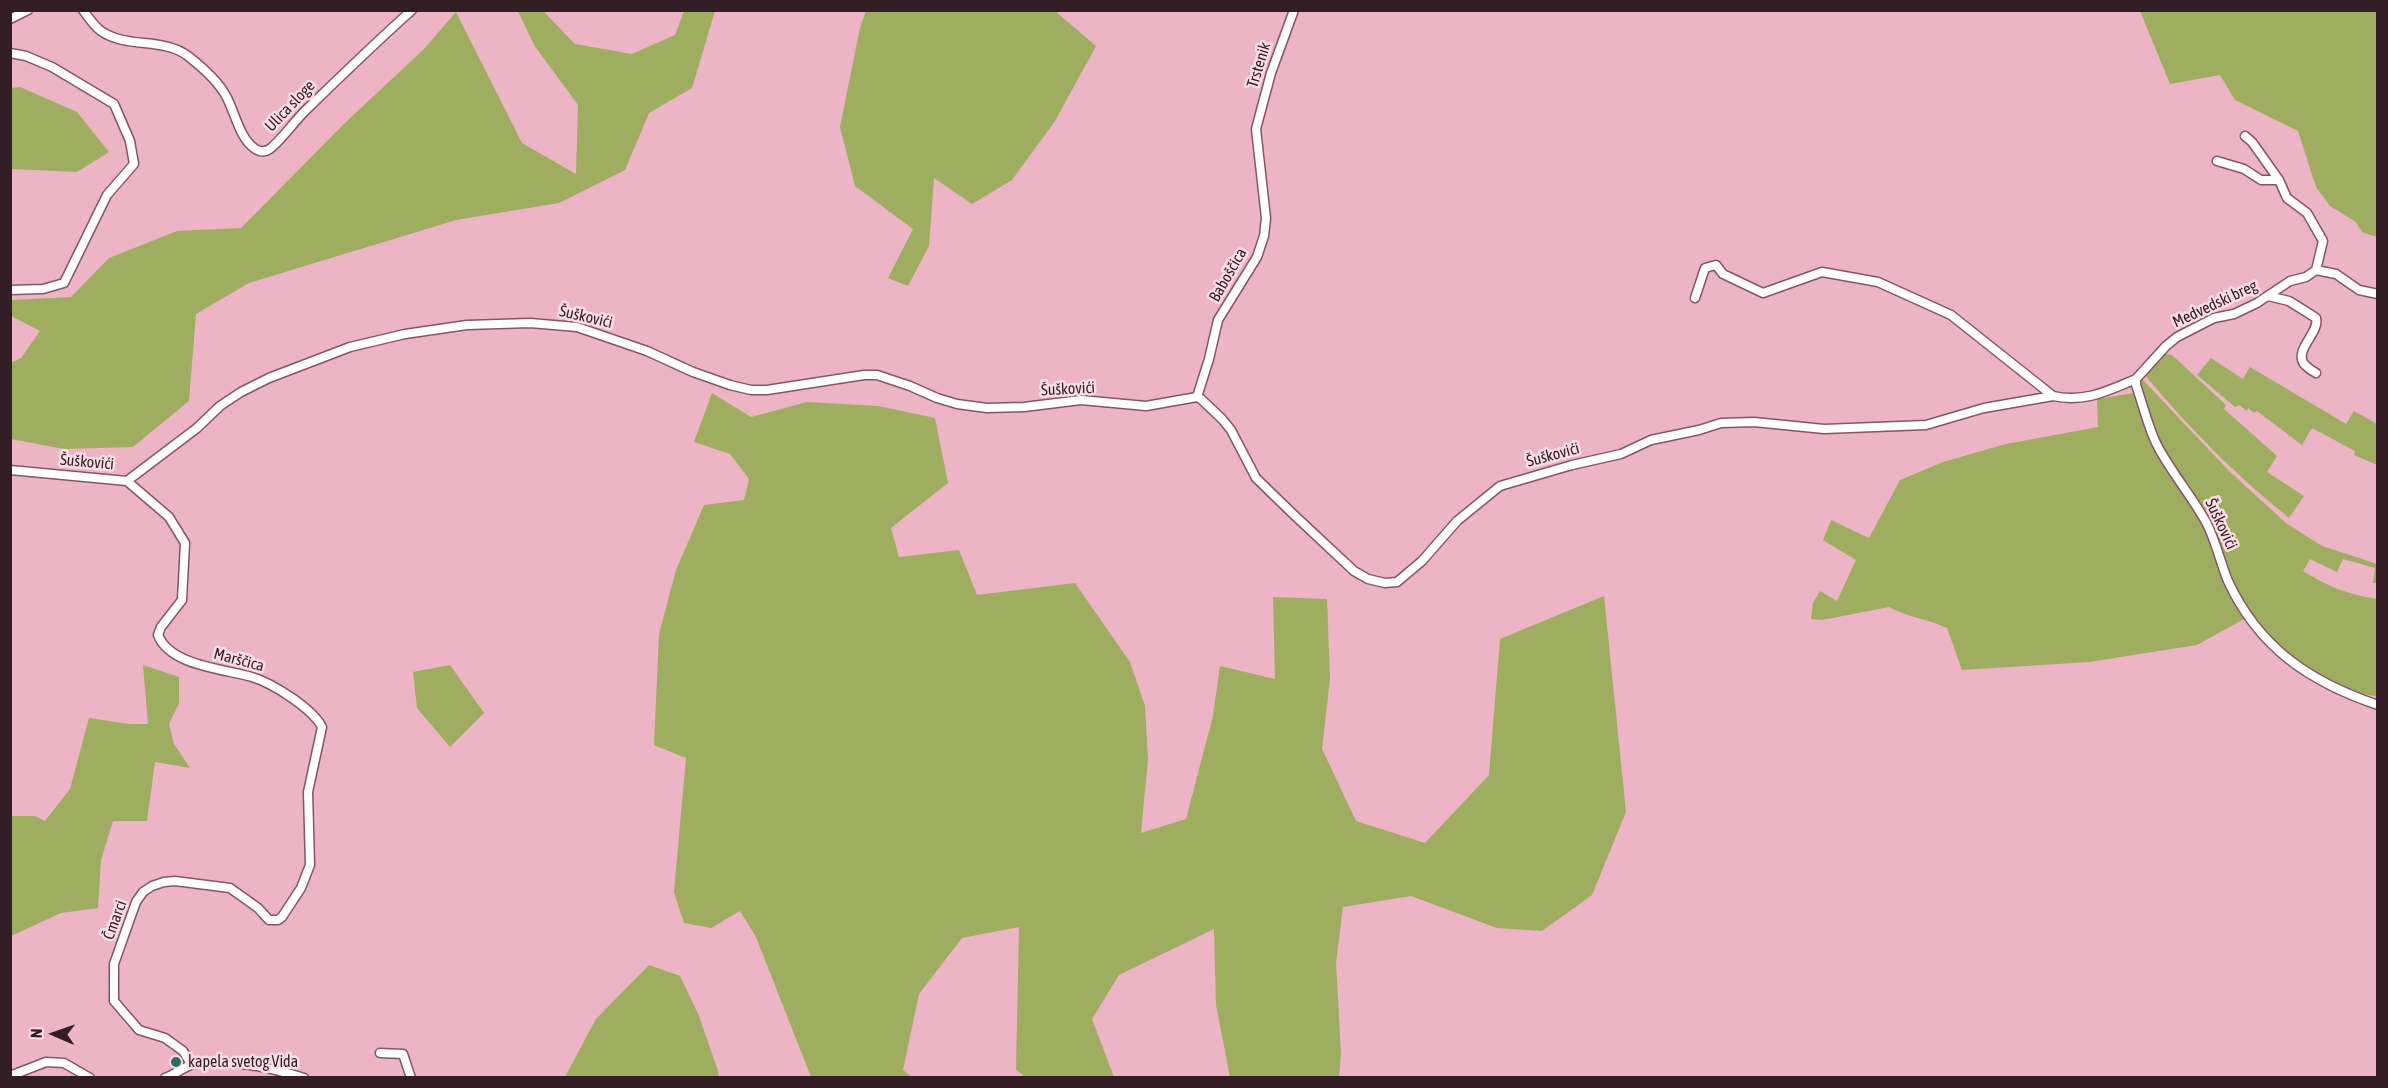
<!DOCTYPE html>
<html>
<head>
<meta charset="utf-8">
<style>
  body { margin:0 }
  #map { position:relative; width:2388px; height:1088px; overflow:hidden; background:#ecb4c5; font-family:"Asap Condensed",sans-serif }
  canvas { display:block }
  .frame { position:absolute; inset:0; border:12px solid #321e24; pointer-events:none }
  .north { position:absolute; left:24px; top:1004px; width:60px; height:60px; -webkit-text-stroke:4px #fbdde6; paint-order:stroke; rotate:272deg; font-size:16px; font-weight:700; line-height:24px; text-align:center; color:#321e24 }
  .north::after { content:''; display:block; margin:auto; width:21px; height:27px; background:#321e24; clip-path:polygon(50% 0,100% 100%,50% 72%,0 100%) }
</style>
</head>
<body>
<div id="map">
<canvas width="2388" height="1088"></canvas>
<div class="frame"></div>
<div class="north">N</div>
</div>
<script>
const ctx = document.querySelector('canvas').getContext('2d');
ctx.lineJoin = 'round';
function paint(path, color) { ctx.fillStyle = color; ctx.fill(path, 'evenodd'); }
function trace(path, color, width, dash) { ctx.strokeStyle = color; ctx.lineWidth = width; ctx.lineCap = dash ? 'butt' : 'round'; ctx.setLineDash(dash || []); ctx.stroke(path); }
function drawText(font, color, halo, rows, align = 'center') {
  ctx.font = font + ' "Asap Condensed",sans-serif'; ctx.lineWidth = 5; ctx.setLineDash([]); ctx.textBaseline = 'middle'; ctx.strokeStyle = halo; ctx.fillStyle = color; for (const [text, x, y, turn = 0] of rows) {
    ctx.save(); ctx.translate(x, y); ctx.rotate((+turn || 0) * Math.PI / 180); ctx.textAlign = isNaN(turn) ? turn : align; if (halo) ctx.strokeText(text, 0, 0); ctx.fillText(text, 0, 0); ctx.restore();
  }
}
paint(new Path2D(`
  M518,11H543L575,44L632,54L675,35L684,11H715L692,88L649,113L625,170L559,203L456,220L249,283L196,314L189,401L133,447L64,449L11,439V363L21,358L40,331L11,316V300L71,297L109,258L177,231L241,228L347,121L424,49L456,12L522,143L576,174L578,105L534,45Z
  M866,11H1055L1096,46L1055,121L1012,180L972,204L934,178L929,246L908,286L888,278L913,229L855,186L840,127L860,28Z
  M2140,11H2377V237L2362,232L2356,222L2330,206L2316,187L2298,131L2235,100L2220,75L2170,84Z
  M20,87L77,112L109,152L77,172L11,169V88Z
  M2163,353L2172,355L2226,405L2224,409L2277,456L2267,472L2304,496L2289,518C2238,477 2191,430 2149,380L2145,374Z
  M2211,358L2243,379L2250,367L2346,424L2354,411L2377,424V465L2354,455L2355,451L2312,428L2302,445L2257,411L2254,413L2248,408L2247,411L2239,405L2235,407L2197,375Z
  M2142,379L2230,472L2286,523L2322,546L2377,564V583H2373L2375,568L2343,559L2337,572L2310,559L2303,571C2327,586 2349,595 2377,599V697C2370,694 2362,695 2355,693C2311,678 2278,648 2250,614L2244,619L2197,645L2089,662L1962,670L1947,628C1928,619 1907,617 1889,607L1822,620L1811,619L1813,603L1820,591L1837,601L1856,560L1823,540L1831,520L1869,538L1900,480L1943,462L2006,444L2098,427L2097,399L2140,392Z
  M712,393L751,417L807,402L878,406L935,418L948,483L891,528L899,557L959,550L977,595L1075,583L1130,662L1145,706L1148,759L1141,833L1186,819L1213,716L1220,666L1275,679L1273,597L1327,599L1330,679L1322,749L1356,821L1425,843L1489,775L1500,639L1604,596L1626,812L1592,895L1542,931L1497,928L1411,896L1343,907L1336,962L1341,1054L1339,1077H1230L1216,1005L1214,929L1119,975L1092,1019L1114,1077H1026L1016,1070L1019,927L962,938L919,994L903,1070L912,1077H811L756,937L740,911L711,928L684,923L674,892L686,758L654,745L659,634L676,570L704,505L744,500L749,479L730,454L694,442Z
  M143,665L179,677V703L169,724L174,744L190,768L155,762L147,821H113L101,860L98,908L61,913L11,936V816H35L45,821L70,789L89,718L129,724H148Z
  M450,665L484,713L450,747L417,708L413,672Z
  M649,965L680,976L699,1016L718,1071L719,1077H565L596,1019Z`), '#9ead60');
const street = new Path2D(`
  M83,10C88,17 94,26 101,31C127,49 163,37 188,56C202,67 218,81 226,96C235,112 239,137 254,148C259,152 265,153 271,148C283,138 293,123 305,111C340,77 375,43 412,10
  M10,19L28,10
  M10,53L26,56L52,67L114,104L130,141L134,164L107,195L64,283L43,289L10,290
  M2245,136L2252,142L2279,180L2287,198L2307,213L2323,241L2316,270
  M2217,161L2244,169L2261,180H2279
  M2268,296L2289,301L2316,318C2320,333 2294,349 2304,364C2307,367 2312,371 2316,373
  M1695,298L1705,268L1716,265L1723,274L1763,293L1822,272L1878,282L1951,315L2053,396C2085,403 2107,391 2136,379V385C2143,405 2148,427 2157,445C2171,472 2191,495 2206,522C2216,541 2220,562 2228,581C2259,648 2310,682 2378,705
  M2136,379L2166,346L2177,337L2214,318L2234,314L2257,303L2290,281L2306,277L2316,270L2336,274L2359,290L2378,294
  M1197,397L1209,359L1218,320L1257,257L1264,236L1266,218L1256,129L1271,73L1294,10
  M10,470L127,481L197,428L220,406L241,392L269,378L350,347L405,334L467,325L530,323L577,327L647,351L693,372L730,385L751,390H767L864,375H877L910,386L937,398L957,404L987,408L1024,407L1081,400L1146,406L1197,397L1201,399L1222,419L1231,430L1256,478L1292,513L1354,571L1368,579L1385,583L1397,582L1422,561L1457,521L1500,486L1572,465L1621,454L1651,440L1699,430L1721,423L1754,422L1824,429L1926,425L1984,408L2053,396
  M127,481L169,517L185,543L182,600L161,627L158,635C170,666 225,669 252,677C272,683 312,708 322,727L308,792L310,865L301,888L282,917L278,920H269L258,908L230,888L175,881L164,882L152,886L143,892L136,902L114,964V1001L139,1030L165,1038L183,1051L191,1064
  M380,1053L403,1054L411,1078
  M10,1076L46,1062L64,1063L90,1078
  M165,1078C174,1075 187,1065 194,1064C230,1059 270,1067 304,1078`);
trace(street, '#865565', 11);
trace(street, '#fff', 8);
for (const [x, y, r, color] of [
  [176,1062,6,"#2a6e61"]
]) { const dot = new Path2D(); dot.arc(x, y, r, 0, 2 * Math.PI); ctx.fillStyle = color; ctx.fill(dot); trace(dot, '#fbdde6', 2); }
drawText('16px', '#321e24', '#fbdde6', [
  ["Trstenik",1259,65,-73],
  ["Ulica sloge",290,106,-46],
  ["Baboščica",1228,275,-60],
  ["Medvedski breg",2215,304,-25],
  ["Šuškovići",586,317,13],
  ["Šuškovići",1068,389,-3],
  ["Šuškovići",1553,455,-15],
  ["Šuškovići",87,462,5],
  ["Šuškovići",2221,524,65],
  ["Marščica",239,660,15],
  ["Čmarci",115,920,-70]
]);
drawText('16px', '#321e24', '#fbdde6', [
  ["kapela svetog Vida",188,1062]
], 'left');
</script>
</body>
</html>
